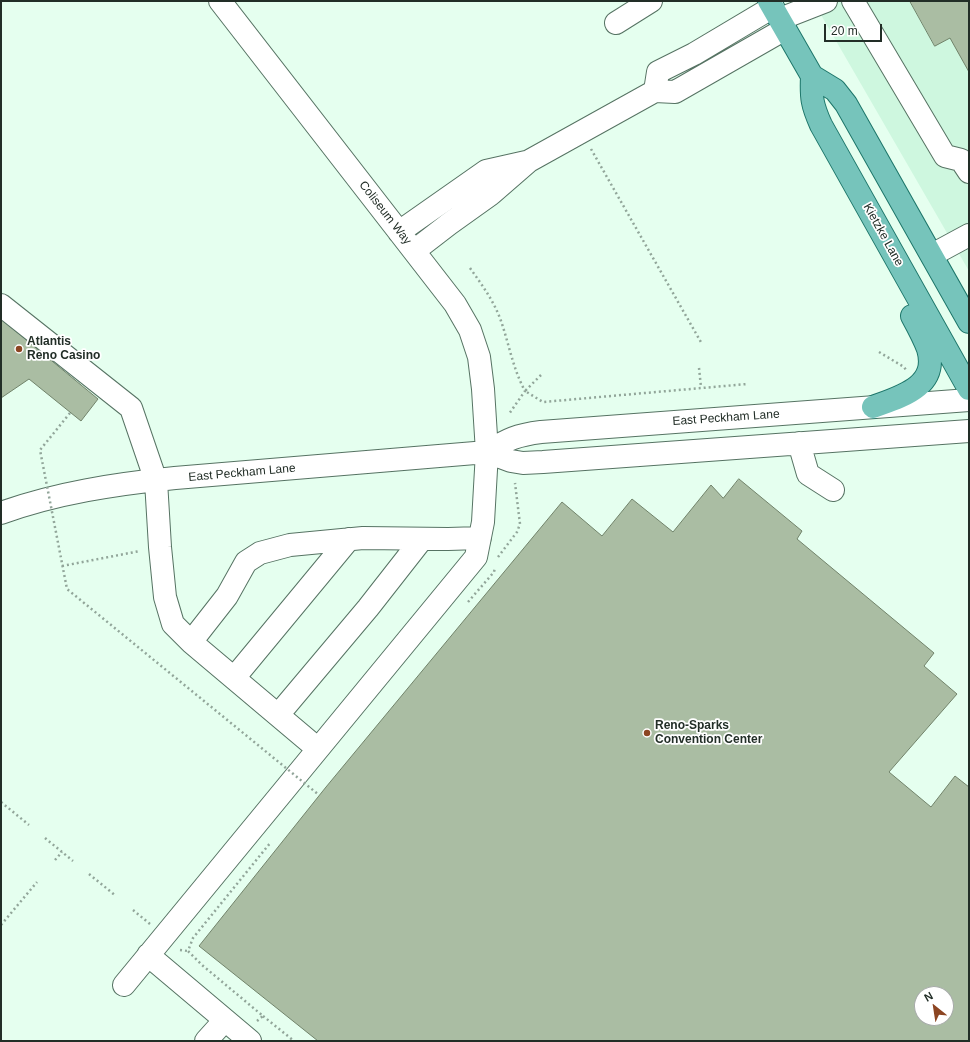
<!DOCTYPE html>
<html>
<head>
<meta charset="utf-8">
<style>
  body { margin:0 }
  #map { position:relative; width:970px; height:1042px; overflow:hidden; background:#e5ffef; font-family:Helvetica,sans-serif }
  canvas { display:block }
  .frame { position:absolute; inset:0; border:2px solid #222e27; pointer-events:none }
  .north { position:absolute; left:914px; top:986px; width:40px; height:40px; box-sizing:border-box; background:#fff; border:1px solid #a7aba9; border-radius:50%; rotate:330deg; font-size:11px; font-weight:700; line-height:16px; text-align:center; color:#222e27 }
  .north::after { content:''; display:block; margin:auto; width:14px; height:18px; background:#8c4522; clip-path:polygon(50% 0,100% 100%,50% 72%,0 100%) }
  .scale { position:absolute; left:824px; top:24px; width:58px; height:18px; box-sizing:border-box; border:2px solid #222e27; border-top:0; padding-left:5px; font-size:12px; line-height:14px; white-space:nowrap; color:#222e27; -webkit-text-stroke:3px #fff; paint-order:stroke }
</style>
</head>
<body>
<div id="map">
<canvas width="970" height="1042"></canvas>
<div class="frame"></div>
<div class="north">N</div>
<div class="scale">20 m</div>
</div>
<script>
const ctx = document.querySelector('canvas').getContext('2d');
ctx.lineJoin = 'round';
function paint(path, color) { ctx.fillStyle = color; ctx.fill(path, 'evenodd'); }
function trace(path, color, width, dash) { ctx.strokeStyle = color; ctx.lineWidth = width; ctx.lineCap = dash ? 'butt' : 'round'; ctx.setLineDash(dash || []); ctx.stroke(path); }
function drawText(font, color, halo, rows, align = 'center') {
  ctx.font = font + ' Helvetica,sans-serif'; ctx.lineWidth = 3.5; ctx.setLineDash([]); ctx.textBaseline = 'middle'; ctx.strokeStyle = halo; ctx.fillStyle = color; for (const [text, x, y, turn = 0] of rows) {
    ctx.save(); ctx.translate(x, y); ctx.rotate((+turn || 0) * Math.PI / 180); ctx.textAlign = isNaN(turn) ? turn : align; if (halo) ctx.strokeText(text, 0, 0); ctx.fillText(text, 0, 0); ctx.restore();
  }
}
paint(new Path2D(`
  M813,1H969V271Z`), '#cef7df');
const building = new Path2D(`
  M910,1H969V72L950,38L935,46Z
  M1,319L98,399L81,421L29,379L1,398Z
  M739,479L802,531L797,539L934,653L924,666L957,694L889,772L931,807L955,776L969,787V1041H318L199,946L326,787L562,502L602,536L632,499L673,532L711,485L723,498ZM922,994H946V1018H922Z`);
paint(building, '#aabda3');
trace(building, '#71836a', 1);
const minor = new Path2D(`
  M853,1L945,156L961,160L969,172
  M780,19L826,1
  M616,23L651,1
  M655,91L658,72L694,54L773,7
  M399,232L486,171L526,162
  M414,251L449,224L491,194L529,161L655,91L675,92L785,29
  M932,255L969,235
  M1,305L131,408L156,481L160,547L165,597L173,624L191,642L318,749
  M799,443L808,474L833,490
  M487,452C508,439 517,435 541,432L969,400
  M1,513C56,493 116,484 175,478L487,452L511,461L523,463L543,462L969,431
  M191,642L227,596L246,562L260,553L290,545L363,538L448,539L480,538
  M234,678L349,539
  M278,715L368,608L422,539
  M148,955L250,1041
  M124,985L476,557L483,522L487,452L483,389L479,357L470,330L455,304L220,1
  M206,1041L225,1020`);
const major = new Path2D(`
  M769,1L812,76L835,90L846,104L969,322
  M812,76C811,98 812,105 821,125L969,389
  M873,407C900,397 939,387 928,349C924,338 918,327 912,316`);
trace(minor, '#567363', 24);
trace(major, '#1d766a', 24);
trace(new Path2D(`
  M591,149L702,344
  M470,268C482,285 494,301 501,321C509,344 513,369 525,391L509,414
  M879,352L904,367L906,370
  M699,368L701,387
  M541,375L525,391L543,402L747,384
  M498,557L517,532L520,524L515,483
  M62,566L140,551
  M468,602L494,572L495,567
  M1,802L29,825
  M45,838L73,861
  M55,860L62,852
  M89,874L116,896
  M133,910L150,924
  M1,925L37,882
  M180,950L188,951
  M263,1016L294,1041
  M257,1021L263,1016L202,965L188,951L193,938L271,842`), '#92a69a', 2.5, [2, 3]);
trace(minor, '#fff', 22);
trace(major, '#76c4bb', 22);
trace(new Path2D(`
  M70,413L40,450L67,589L319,795`), '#92a69a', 2.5, [2, 3]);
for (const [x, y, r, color] of [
  [19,349,4,"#8c4522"],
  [647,733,4,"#8c4522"]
]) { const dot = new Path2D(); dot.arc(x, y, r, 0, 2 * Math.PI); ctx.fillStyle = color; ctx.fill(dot); trace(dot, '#fff', 1.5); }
drawText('12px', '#222e27', '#fff', [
  ["Coliseum Way",385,213,52],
  ["Kietzke Lane",883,235,61],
  ["East Peckham Lane",726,418,-4],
  ["East Peckham Lane",242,473,-5]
]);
drawText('bold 12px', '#222e27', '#fff', [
  ["Atlantis",27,342],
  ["Reno Casino",27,356],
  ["Reno-Sparks",655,726],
  ["Convention Center",655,740]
], 'left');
</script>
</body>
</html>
